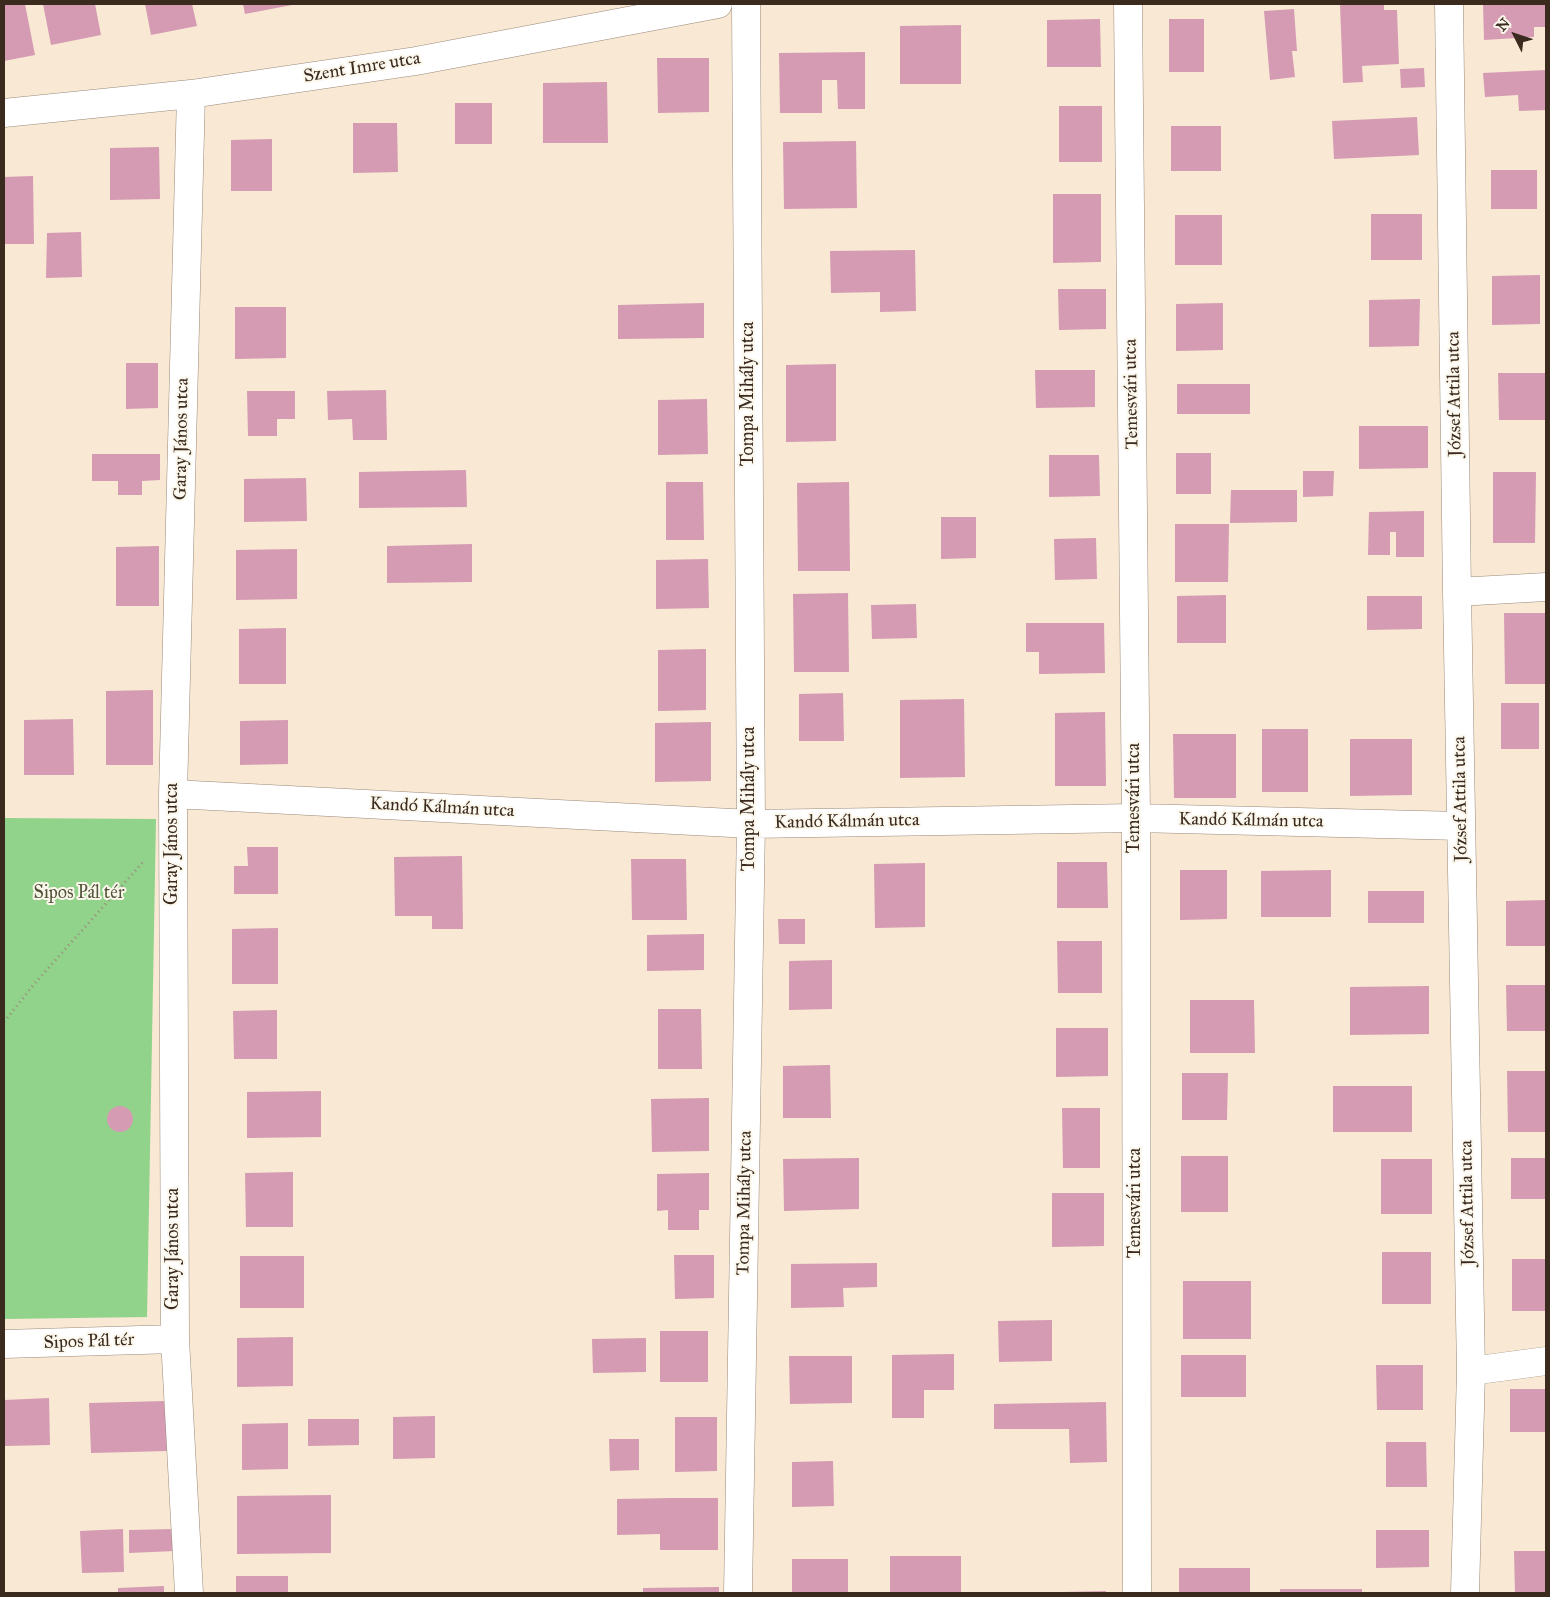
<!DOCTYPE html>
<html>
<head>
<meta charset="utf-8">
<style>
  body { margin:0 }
  #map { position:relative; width:1550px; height:1597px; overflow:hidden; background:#f8e8d4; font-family:"IM FELL Great Primer",serif }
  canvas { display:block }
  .frame { position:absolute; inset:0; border:5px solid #3b2a1e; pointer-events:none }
  .north { position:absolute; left:1490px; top:10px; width:50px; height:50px; -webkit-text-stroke:4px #fbf7ec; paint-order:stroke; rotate:311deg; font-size:14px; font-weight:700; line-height:20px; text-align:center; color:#3b2a1e }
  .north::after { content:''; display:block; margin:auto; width:18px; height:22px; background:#3b2a1e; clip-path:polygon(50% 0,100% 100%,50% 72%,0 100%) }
</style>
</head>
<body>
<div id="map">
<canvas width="1550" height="1597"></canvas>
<div class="frame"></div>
<div class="north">N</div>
</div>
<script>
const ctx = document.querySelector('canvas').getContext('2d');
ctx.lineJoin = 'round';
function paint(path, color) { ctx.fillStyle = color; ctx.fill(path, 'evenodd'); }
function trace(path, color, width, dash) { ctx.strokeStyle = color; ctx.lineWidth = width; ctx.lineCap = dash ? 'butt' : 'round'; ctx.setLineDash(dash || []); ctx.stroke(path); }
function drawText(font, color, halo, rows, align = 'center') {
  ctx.font = font + ' "IM FELL Great Primer",serif'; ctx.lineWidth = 4; ctx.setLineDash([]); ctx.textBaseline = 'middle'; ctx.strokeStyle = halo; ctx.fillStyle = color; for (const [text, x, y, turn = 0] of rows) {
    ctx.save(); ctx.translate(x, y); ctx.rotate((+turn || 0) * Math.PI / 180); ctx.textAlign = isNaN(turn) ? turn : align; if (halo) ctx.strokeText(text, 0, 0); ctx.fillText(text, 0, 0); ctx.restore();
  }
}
paint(new Path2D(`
  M4,818L156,819L147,1317L4,1319Z`), '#92d38b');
paint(new Path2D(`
  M4,4H25L35,55L4,61Z
  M43,4H95L101,35L51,45Z
  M145,4H192L197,26L151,35Z
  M243,4H291L292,5L245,14Z
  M1340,4H1384V10H1397L1399,64L1362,66L1363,82L1343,83Z
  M1483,4H1546V27H1534V37L1484,40Z
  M1294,9L1297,51H1292L1295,77L1270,80L1264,11Z
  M1100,19L1101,67H1047V20Z
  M1169,19H1204V72H1169Z
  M961,25V84H900V26Z
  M865,52V109H838L837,80H822V113H780L779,53Z
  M657,58H709V112L658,113Z
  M1424,68L1425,87L1401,88L1400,69Z
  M1546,70V110L1519,111L1518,95L1485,97L1483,73Z
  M607,82L608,143H543V83Z
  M455,103H492V144H455Z
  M1059,106H1102V162H1059Z
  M1417,117L1419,155L1334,159L1332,121Z
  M353,123H397L398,172L353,173Z
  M1171,126H1221V171H1171Z
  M272,139V191H231V140Z
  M856,141L857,208L784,209L783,142Z
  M159,147L160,199L110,200V148Z
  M1491,170H1537V209H1491Z
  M33,176L34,244H4V177Z
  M1053,194H1101V262L1053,263Z
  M1371,214H1422V260H1371Z
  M1175,215H1222V265H1175Z
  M81,232L82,277L46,278L47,233Z
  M915,250L916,311L880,312V292L831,293L830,251Z
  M1540,275V324L1492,325V276Z
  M1058,289H1106V329L1059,330Z
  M1420,299L1419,346L1369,347V300Z
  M704,303V338L618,339V305Z
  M1223,303V350L1176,351V304Z
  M235,307H286V358L235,359Z
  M126,363H158V408L126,409Z
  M836,364V441L786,442V365Z
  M1035,370H1095V407L1036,408Z
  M1498,373H1546V420H1499Z
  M1177,384H1250V414H1177Z
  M386,390L387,440H353L352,419L328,420L327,391Z
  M247,391H295V419H277V436H248Z
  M707,399L708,454L658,455V400Z
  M1359,426H1428V468L1359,469Z
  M1176,453H1211V494H1176Z
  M92,454H160V480L142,481V495H118V481H92Z
  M1049,455H1099L1100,496L1049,497Z
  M466,470L467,507L359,508V472Z
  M1303,471H1334L1333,496L1303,497Z
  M1493,472H1536L1535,543H1493Z
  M306,478L307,521L244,522V479Z
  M666,482H703L704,540H666Z
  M849,482L850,571H798L797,483Z
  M1231,490H1297V522L1230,523Z
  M1424,511V557H1396V532H1390V555H1368L1369,512Z
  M941,517H976V558L941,559Z
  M1175,524H1229L1228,582H1175Z
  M1096,538L1097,579L1055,580L1054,539Z
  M472,544V582L387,583V546Z
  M159,546V606H116V547Z
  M297,549V599L236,600V550Z
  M708,559L709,608L656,609V560Z
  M848,593L849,672H794L793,594Z
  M1226,595V643H1177V596Z
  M1367,596H1422V629L1367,630Z
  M916,604L917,638L872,639L871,605Z
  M1504,613H1546V684H1505Z
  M1026,623H1104L1105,673L1039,674V652H1026Z
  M286,628V684H239V629Z
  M706,649V710L658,711V650Z
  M153,690V765H106V691Z
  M843,693L844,741H799V694Z
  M964,699L965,777L900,778V700Z
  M1501,703H1539V749H1501Z
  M1105,712L1106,786H1055V713Z
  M73,719L74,775H24V720Z
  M288,720V764L240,765V721Z
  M711,722V781L655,782V723Z
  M1262,729H1308V792H1262Z
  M1173,734H1236V798H1174Z
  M1350,739H1412V795L1350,796Z
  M247,847H278V894H234V866H248Z
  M462,856L463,929H432V916H395L394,857Z
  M631,859H686L687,920H632Z
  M1057,862H1107L1108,908H1057Z
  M925,863V927L875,928L874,864Z
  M1180,870H1227V919L1180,920Z
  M1331,870V917H1261V871Z
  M1368,891H1424V923H1368Z
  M1546,900V946H1506V901Z
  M778,919H805V944H779Z
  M278,928V984H232V929Z
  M704,934V970L647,971V935Z
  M1057,941H1102V993H1058Z
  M832,960V1009L789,1010V961Z
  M1506,985H1546V1031H1507Z
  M1429,986V1034L1350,1035V987Z
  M1190,1000H1254L1255,1053H1190Z
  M658,1009H701L702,1069H658Z
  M277,1010V1059H234L233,1011Z
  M1056,1028H1108V1076L1056,1077Z
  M830,1065L831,1118H783V1066Z
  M1507,1071H1546V1132H1508Z
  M1182,1073H1228L1227,1120H1182Z
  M1333,1086H1412V1132H1333Z
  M321,1091V1137L247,1138V1092Z
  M709,1098V1151L652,1152L651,1099Z
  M107 1119a13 13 0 1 1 26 0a13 13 0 1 1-26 0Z
  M1062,1108H1100V1168H1063Z
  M1181,1156H1228V1212H1181Z
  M859,1158V1209L784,1211L783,1159Z
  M1511,1158H1546V1199H1511Z
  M1381,1159H1432V1214H1381Z
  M293,1172V1227H246L245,1173Z
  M709,1173V1210H699V1230H668V1210L657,1211V1174Z
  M1052,1193H1104V1246L1052,1247Z
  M1382,1252H1431V1304H1382Z
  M674,1255H714V1298L675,1299Z
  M240,1256H304V1308H240Z
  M1512,1259H1546V1311H1512Z
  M877,1263V1287L843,1288L844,1307L791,1308V1264Z
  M1183,1281H1251V1339H1183Z
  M1052,1320V1361L999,1362L998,1321Z
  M660,1331H708V1382H660Z
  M293,1337V1386L237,1387V1338Z
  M646,1338V1372L593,1373L592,1339Z
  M954,1354V1390H924V1418H892V1355Z
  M1181,1355H1246V1397H1181Z
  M789,1356H852V1403L790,1404Z
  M1376,1365H1423V1410H1377Z
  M1510,1389H1546V1432H1510Z
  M49,1398L50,1445L4,1446V1400Z
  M166,1401L168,1451L91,1453L89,1403Z
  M1106,1402L1107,1462L1070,1463L1069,1429H994V1404Z
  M435,1416V1458L393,1459V1417Z
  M675,1417H717V1471L675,1472Z
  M308,1419H359V1445L308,1446Z
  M288,1423V1469L242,1470V1424Z
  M609,1439H639V1470L610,1471Z
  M1386,1442H1426L1427,1487H1386Z
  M833,1461L834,1506L792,1507V1462Z
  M331,1495V1553L237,1554V1496Z
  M672,1498H718V1550H660V1534L617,1535V1499Z
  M123,1529L124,1572L82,1573L80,1531Z
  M174,1529L175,1551L129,1553V1530Z
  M1376,1530H1429V1567L1376,1568Z
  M1514,1551H1546V1593H1515Z
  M890,1556H961V1593H890Z
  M792,1559H848V1593H792Z
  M1179,1568H1250V1593H1179Z
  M236,1576H288V1593H236Z
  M164,1586V1593H118V1588Z
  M719,1587V1593H643V1588Z
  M1280,1589H1362V1593H1280Z
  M1106,1591V1593H1062V1592Z`), '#d59bb2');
const minor = new Path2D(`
  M1128,4L1136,818L1137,1593
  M1449,4L1457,592L1471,1371L1465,1593
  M4,113L191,94L416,61L718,4
  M1457,592L1546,587
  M173,794L751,824L1136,818L1461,826
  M4,1344L175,1339
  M1471,1371L1546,1361
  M189,1593L175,1339L173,794L191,94
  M738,1593L751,824L746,4`);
trace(minor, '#9a8979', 29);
trace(new Path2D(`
  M4,1022L35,983L143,862`), '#9a8979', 3, [1, 4]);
trace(minor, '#fff', 28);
drawText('18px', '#3b2a1e', '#fbf7ec', [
  ["Szent Imre utca",362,68,-9],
  ["Tompa Mihály utca",749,394,-90],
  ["Temesvári utca",1132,394,-91],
  ["József Attila utca",1455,394,-91],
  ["Garay János utca",182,439,-89],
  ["Temesvári utca",1135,798,-90],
  ["Tompa Mihály utca",750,799,-90],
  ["József Attila utca",1461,799,-91],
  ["Kandó Kálmán utca",442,808,3],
  ["Kandó Kálmán utca",1251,821,1],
  ["Kandó Kálmán utca",847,822,-1],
  ["Garay János utca",173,844,-90],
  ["Tompa Mihály utca",745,1203,-89],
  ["Temesvári utca",1136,1203,-90],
  ["József Attila utca",1468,1203,-91],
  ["Garay János utca",174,1249,-90],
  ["Sipos Pál tér",89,1342,-2]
]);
drawText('18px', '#515439', '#fbf7ec', [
  ["Sipos Pál tér",79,894]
]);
</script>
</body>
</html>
